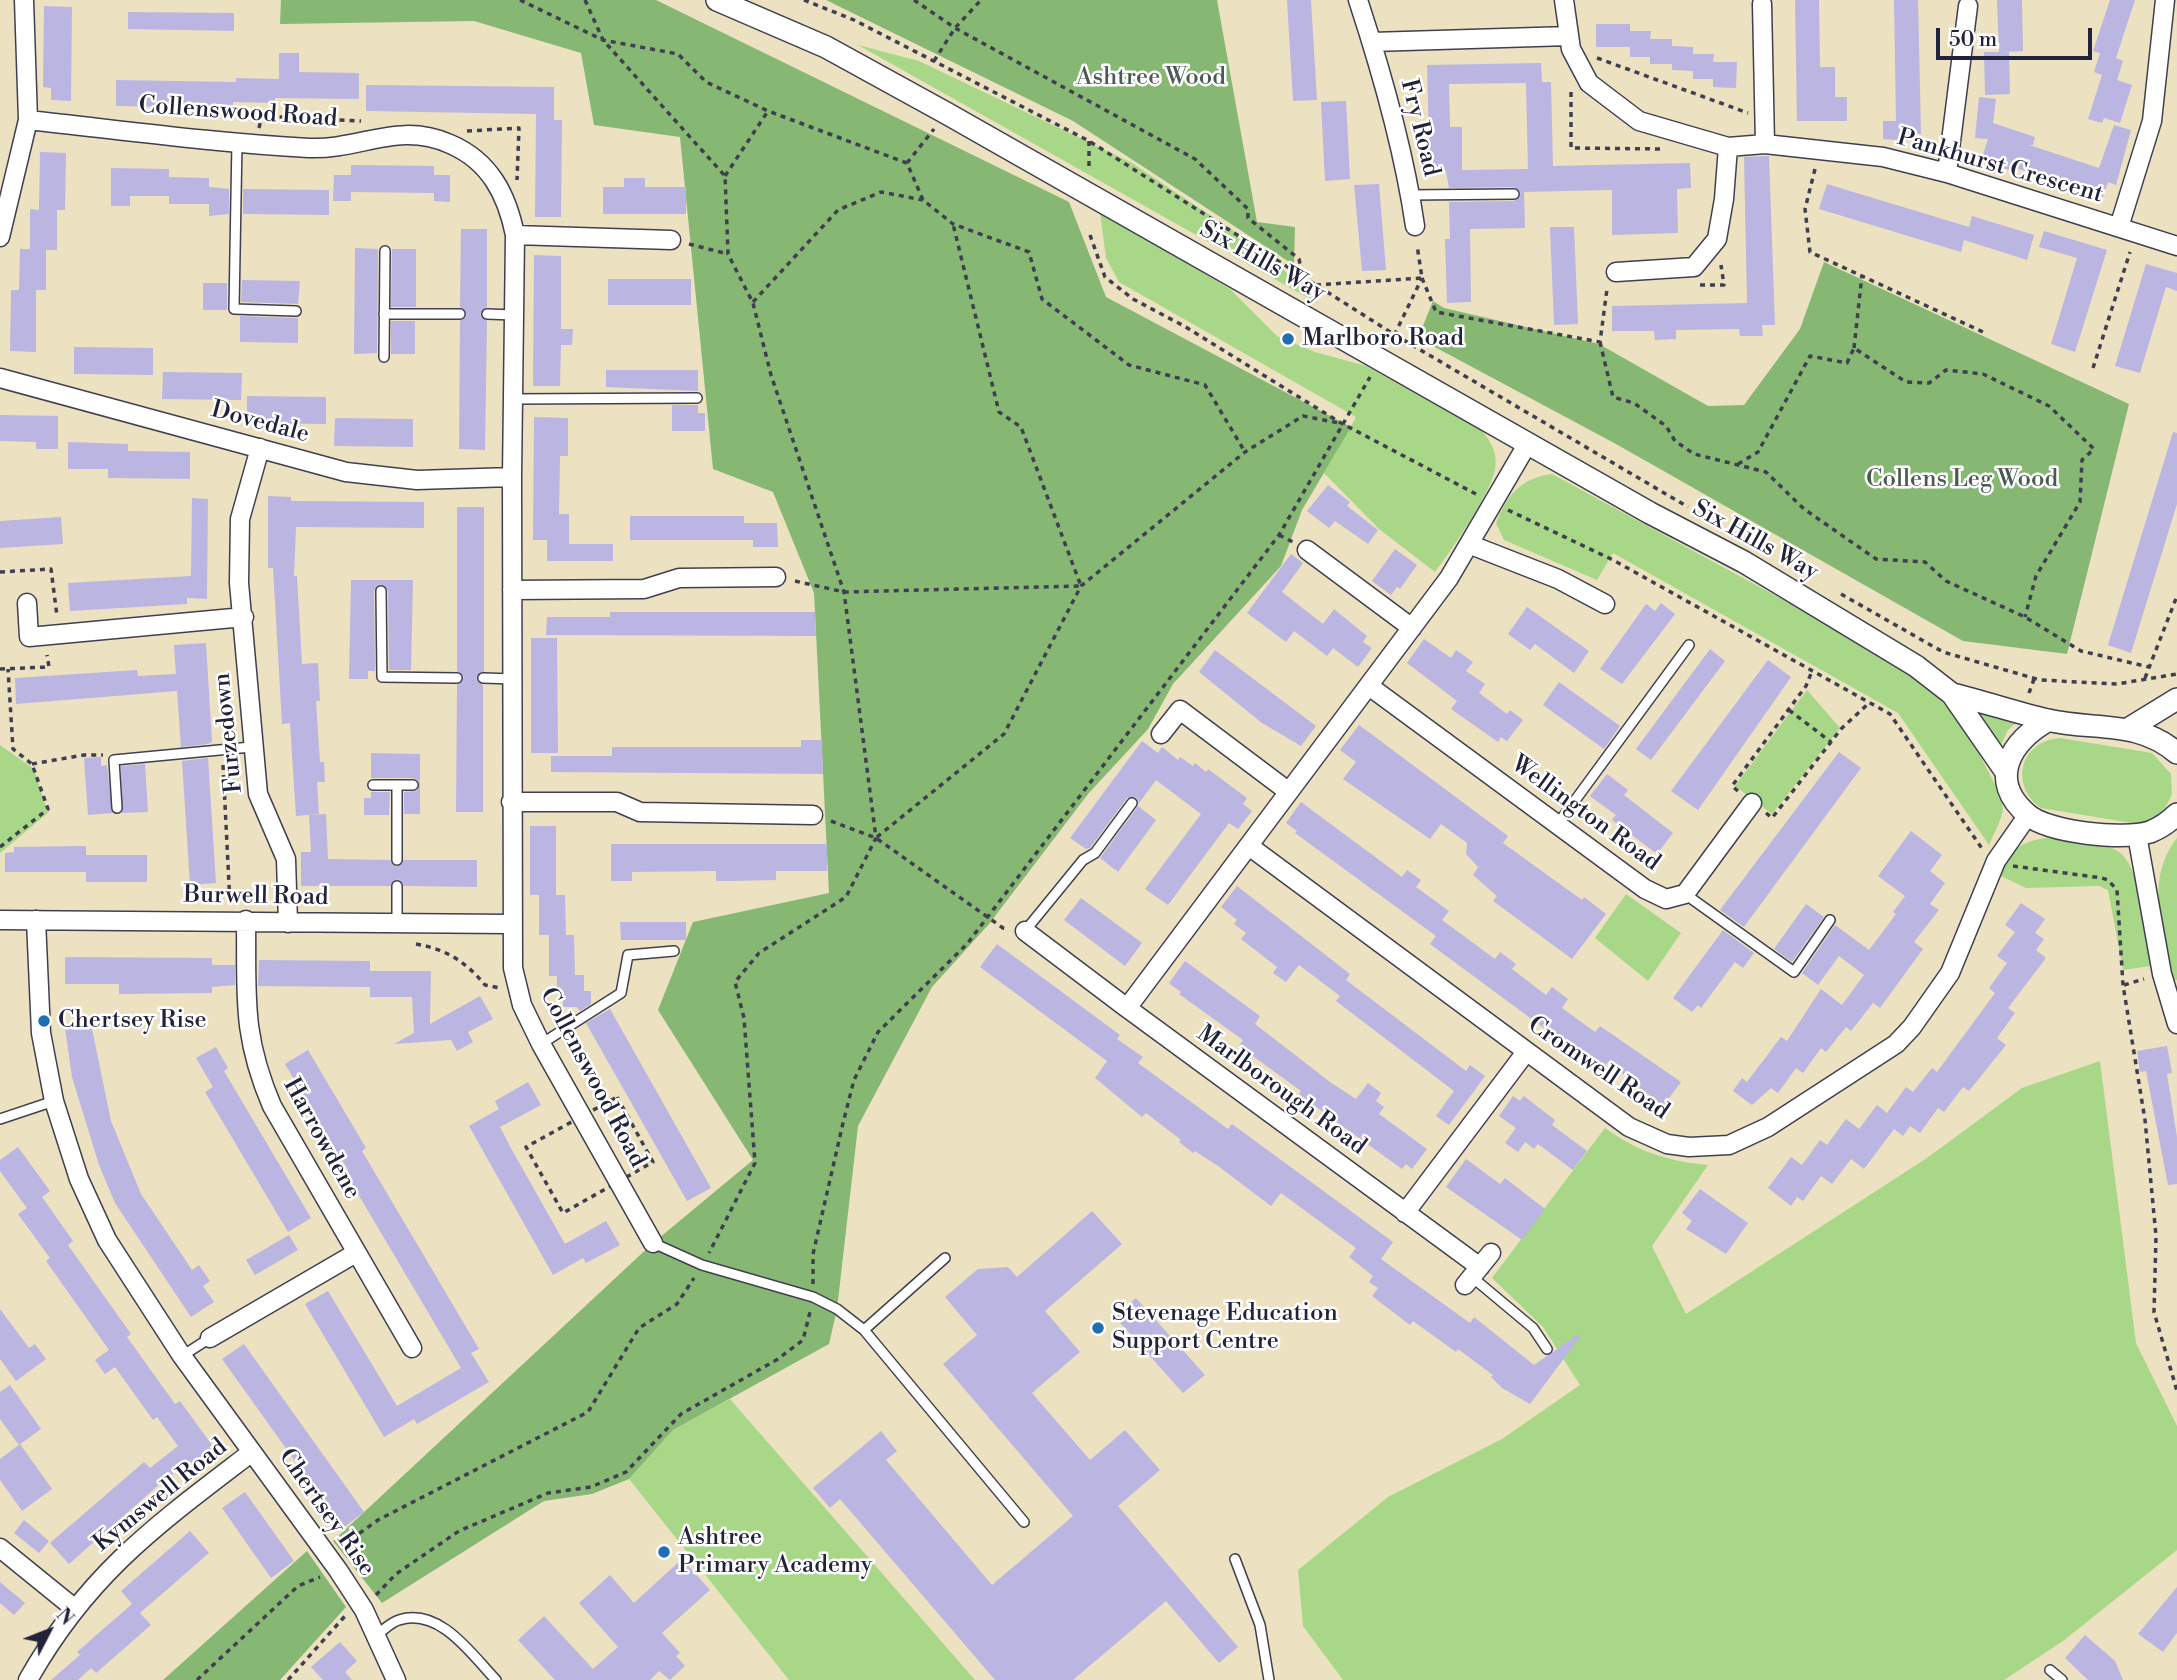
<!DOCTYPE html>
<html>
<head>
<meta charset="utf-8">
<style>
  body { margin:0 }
  #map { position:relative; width:2177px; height:1680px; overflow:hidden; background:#ece1c0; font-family:"Libre Bodoni",serif }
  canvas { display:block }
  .north { position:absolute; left:14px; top:1596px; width:70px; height:70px; -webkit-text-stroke:5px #fff; paint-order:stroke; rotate:48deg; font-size:19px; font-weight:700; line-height:28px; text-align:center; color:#22223b }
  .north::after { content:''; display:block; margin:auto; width:24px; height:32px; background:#22223b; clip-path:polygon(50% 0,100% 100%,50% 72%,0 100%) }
  .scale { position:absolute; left:1936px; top:28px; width:156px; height:32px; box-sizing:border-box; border:4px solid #22223b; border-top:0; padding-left:9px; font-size:21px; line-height:24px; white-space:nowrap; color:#22223b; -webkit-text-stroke:5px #fff; paint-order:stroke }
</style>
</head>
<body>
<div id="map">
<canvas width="2177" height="1680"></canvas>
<div class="north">N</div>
<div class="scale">50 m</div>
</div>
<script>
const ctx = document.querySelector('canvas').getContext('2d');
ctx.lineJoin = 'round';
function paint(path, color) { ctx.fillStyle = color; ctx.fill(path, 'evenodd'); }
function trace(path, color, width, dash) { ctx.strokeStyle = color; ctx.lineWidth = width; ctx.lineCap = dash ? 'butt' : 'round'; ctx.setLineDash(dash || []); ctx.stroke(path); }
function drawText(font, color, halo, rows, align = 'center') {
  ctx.font = font + ' "Libre Bodoni",serif'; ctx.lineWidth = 5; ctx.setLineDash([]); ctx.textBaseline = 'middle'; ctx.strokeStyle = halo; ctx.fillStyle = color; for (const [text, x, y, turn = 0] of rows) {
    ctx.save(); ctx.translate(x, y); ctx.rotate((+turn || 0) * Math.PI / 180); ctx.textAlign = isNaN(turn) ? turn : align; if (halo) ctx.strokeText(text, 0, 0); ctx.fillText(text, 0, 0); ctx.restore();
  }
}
paint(new Path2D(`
  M858,45L919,61L1132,163L1265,252L1319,304Z
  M1100,212L1230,289L1277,336L1315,352L1366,366L1481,430C1491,441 1498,453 1495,469C1492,491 1450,553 1435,572L1379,529L1324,473L1356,417L1119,282L1106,258Z
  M1552,474L1901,664C1944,700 1965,722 1989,773C1994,783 2003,798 2003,809C2002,820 1993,835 1989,845L1898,713L1613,553L1597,580L1504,540L1496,523C1507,495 1521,478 1552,474Z
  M1807,690L1840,728L1772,814L1735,786Z
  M1975,711L2018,721L2008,730L1999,749Z
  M2060,738L2152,753L2171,774L2172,794L2164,811L2157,817L2138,824L2041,808C2009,785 2020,741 2060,738Z
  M0,745L34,769L48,813L0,853Z
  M2051,837C2071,840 2102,841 2119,852C2142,868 2147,939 2151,966L2123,970L2108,890L2099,886L2026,888L1999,875C2012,847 2020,842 2051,837Z
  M2177,838V980L2173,981C2163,934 2144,880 2177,838Z
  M1626,894L1681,933L1648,981L1595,938Z
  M2100,1061L2136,1343L2177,1426V1550L2063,1641L2004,1680H1343L1303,1626L1298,1570L1388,1497L1502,1439L1580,1385L1543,1327L1492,1278L1605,1128C1638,1152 1668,1161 1708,1165L1652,1246L1686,1314L1927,1158L2022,1088Z
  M730,1399L975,1680H789L629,1479L673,1430Z`), '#a8d887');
paint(new Path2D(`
  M281,0H656L1069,202L1106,297L1351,427L1302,510L1281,566L1173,684L1148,729L1088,794L989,924L932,987L858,1126L837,1309L829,1344L673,1430L629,1479L592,1494L544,1501L382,1603L333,1541L653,1243L753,1160L658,1010L693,922L829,893L814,593L773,492L713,469L680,137L594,125L581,53L474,21L280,24Z
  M826,0H1217L1257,222L1295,227L1294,265L1073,121Z
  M1824,262L2129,404L2067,654L1963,641L1616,444L1418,338L1433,301L1444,308L1599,344L1708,406L1744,405L1800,329Z
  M307,1551L346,1607L280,1680H163Z`), '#86b874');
paint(new Path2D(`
  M1287,0H1311L1317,100L1293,101Z
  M1795,0H1819L1820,67H1835V97H1847V121H1797Z
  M1894,0H1918L1921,134H1908L1909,141L1883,139V121H1896Z
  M1997,0H2022L2023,51L2001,52H2009L2010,94L1985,95L1984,52H1999Z
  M2110,0H2135L2116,58L2123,61L2117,80L2132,85L2120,123L2104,118L2102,123L2088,119L2102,75L2094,72L2100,53L2093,51Z
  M44,6L72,7L71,101L51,100V88L43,87Z
  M128,12L234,13V31L128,29Z
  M1596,24H1630V31H1651L1650,39H1672V46L1693,47V54H1714L1713,62H1737L1736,88L1713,87V79H1693V71L1672,70V64H1650V57H1630V47H1596Z
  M279,53H299V72L359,73V99L275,98V103L233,102V108L116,106V80L236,82V78L279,79Z
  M1541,63L1542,82H1551L1553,166L1690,163L1691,188L1677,189L1678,233L1612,235V190L1524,192L1525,228L1470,229L1471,302L1447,303L1445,239H1450L1449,202L1514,201L1521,193L1514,187L1449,188L1446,171H1430L1427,65ZM1526,83L1528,169L1462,170V127H1450L1449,84Z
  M366,85L554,87V120H562L561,217H535L536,114L366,111Z
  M1979,97L1996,99L1993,123L2035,137L2033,145H2029L2099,168L2114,125L2131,130L2116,185L2108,182L2103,197L2010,166L2009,170L1981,161L1988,139L1975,138Z
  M1346,101L1350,179L1325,181L1321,102Z
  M40,152L66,153L65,210H57V250H46V290H36V352L10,351L11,290H19L20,249H30V209L39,210Z
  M1769,156L1775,325H1762L1763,336H1740L1739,329L1676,330V339L1655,340L1654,331H1612V306L1747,303L1744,157Z
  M351,165L434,166V175H450V202L434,201V193L351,192V201H333L334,175H351Z
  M111,168L169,169V177L209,178V187L229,189V214L209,216V204H169V196H130V206H111Z
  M624,178H645V187H686V214H603V187H624Z
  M1379,184L1386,270L1362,271L1354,185Z
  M1827,184L1969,227L1972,216L2034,235L2027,260L1964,240L1961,252L1819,209Z
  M243,189L329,190V215L243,214Z
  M1550,227H1574L1578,324L1554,325Z
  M461,229H487V307L480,314L487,321L485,450L459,449L460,321L467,315L460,307Z
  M2044,231L2107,250L2075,352L2051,344L2077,258L2039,247Z
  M355,248L378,249L377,353L354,354Z
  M392,249H416V307H391Z
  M534,255L561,256V329H573L572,345H561L560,386H533Z
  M2146,264L2177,273V291L2166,287L2140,373L2115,366Z
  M608,279H691V305H608Z
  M242,280L300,281L298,304L241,302Z
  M203,283H227V310H203Z
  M240,316L298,318V343L240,342Z
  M391,321H415V354H391Z
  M74,347L153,348V375L74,374Z
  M606,370H698V391L606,387Z
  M163,372L242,373L241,400L162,399Z
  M247,396L326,397V424L247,423Z
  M672,405H698V413H705V431H672Z
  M0,415L58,416V449H36V442L0,441Z
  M534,417L568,418V456H560L559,514H569V544H613V561H547V540H533Z
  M335,418L413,419V447L334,446Z
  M2173,432L2177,433V504L2131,653L2108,645Z
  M68,442L128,444V451L190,452V479L108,478V469H68Z
  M1328,485L1350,502L1347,506L1378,530L1368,544L1335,521L1329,528L1307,511Z
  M268,496L291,497V501L424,502V528L296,527L294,576H297L302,664L318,663L320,701H316L320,762H324L325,782H317L319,814L296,816L290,723L282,724L273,568H268Z
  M192,498L208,499L207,599L187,598V604L70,611L68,583L191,576Z
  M457,507H484V671L476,678L483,685V812H456L457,685L464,677L457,671Z
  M630,516H744V523H777L778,547H753V540H630Z
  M61,517L63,544L0,548V521Z
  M1395,549L1417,565L1400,589L1397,587L1391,595L1372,581Z
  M1291,554L1303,563L1282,592L1323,624L1334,609L1367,636L1363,642L1372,648L1358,667L1333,648L1327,656L1294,631L1286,642L1247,613Z
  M351,580H413L411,670H389L388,591L380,584L374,591L375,671H368V679H349Z
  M1661,603L1675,614L1622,684L1600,669L1646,604L1655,611Z
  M1527,607L1589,651L1574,673L1535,644L1530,650L1508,634Z
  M610,612H815L816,636L546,635L547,617H610Z
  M531,638H557L558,753H531Z
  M1424,639L1451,658L1456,650L1473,662L1466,671L1485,684L1479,693L1507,714L1510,710L1523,720L1507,741L1501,737L1498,742L1451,709L1457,701L1407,663Z
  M206,643L212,742L208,744L181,747L177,691L16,704L15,678L137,670L138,676L176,674L174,645Z
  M1710,649L1725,661L1651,760L1636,749Z
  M1215,650L1316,726L1301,746L1262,723L1199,672Z
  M1768,660L1791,677L1698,810L1671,791Z
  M1559,682L1620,726L1604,749L1543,705Z
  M1359,725L1508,836L1503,843L1582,900L1584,897L1606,914L1572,959L1493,901L1497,896L1473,875L1478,867L1466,854L1467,843L1441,824L1430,839L1343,779L1356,762L1340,750Z
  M801,740H822L823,774L551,772V756H612V747H801Z
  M1142,741L1158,753L1162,747L1178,760L1180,757L1193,766L1195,763L1206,772L1208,769L1247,798L1243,804L1252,811L1238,829L1229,823L1168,905L1145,889L1201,814L1156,780L1139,803L1136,797L1127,798L1090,848L1086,849L1070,838Z
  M1839,752L1861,768L1744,927L1720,910Z
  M371,753L420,754V814H404V792L417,791L419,781L413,778H371Z
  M101,757V766L107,765L113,813L88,815L84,758Z
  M208,758L216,883L190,885L182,761Z
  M145,764L148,812L122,813L121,766Z
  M1607,774L1628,790L1624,795L1673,833L1657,854L1612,820L1616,815L1590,796Z
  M371,792H390L389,815H364V798H371Z
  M1301,802L1402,877L1407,870L1421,880L1416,887L1449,911L1442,920L1495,959L1500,952L1516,964L1512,969L1546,995L1552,987L1568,999L1562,1008L1595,1032L1600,1026L1681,1082L1663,1106L1608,1062L1602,1070L1552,1034L1430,944L1436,936L1295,833L1297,831L1286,823Z
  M1138,806L1156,820L1118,872L1100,858Z
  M326,814L328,859L390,860L396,867L404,860H477V887L404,886L398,879L390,886H301V852H311L309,815Z
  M530,826H556V895H565L566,935H574L575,975H584V991H591V1004L580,1011L577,1007H563V991H557V976H549V935H539V895H530Z
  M1911,831L1942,855L1930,871L1945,883L1930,904L1939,910L1914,942L1923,949L1880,1008L1873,1003L1851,1031L1846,1027L1826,1052L1821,1048L1803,1073L1796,1068L1778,1093L1771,1088L1752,1105L1733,1091L1742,1078L1747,1082L1781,1037L1787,1041L1821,989L1842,1005L1864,975L1839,956L1818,985L1802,973L1835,925L1869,950L1896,914L1893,912L1905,896L1878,876Z
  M611,844H827V871H776V880L733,881H716V871L632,872V881H611Z
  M86,846V855H147V882H86V872H5V853L14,852V847Z
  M1237,886L1350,974L1346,980L1466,1071L1470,1065L1485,1076L1449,1125L1436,1116L1454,1091L1336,1001L1340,996L1299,965L1286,982L1273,973L1277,967L1241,939L1246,933L1234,924L1237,920L1221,907Z
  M1081,898L1142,943L1125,966L1064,920Z
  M2021,903L2045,919L2035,933L2044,939L2036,950L2046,958L2008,1008L2015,1013L1997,1038L2006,1045L1969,1091L1963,1087L1944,1112L1938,1108L1920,1133L1910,1126L1903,1136L1894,1129L1864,1169L1851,1159L1832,1184L1821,1176L1803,1201L1797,1197L1791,1206L1768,1188L1791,1157L1802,1165L1820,1140L1827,1145L1846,1119L1859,1129L1877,1105L1887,1113L1906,1087L1913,1092L1932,1068L1937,1072L1995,993L1989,988L2007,963L1997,956L2015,932L2005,925Z
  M1806,904L1824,917L1792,962L1774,949Z
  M620,922H686V940H621Z
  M1723,930L1754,953L1743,968L1735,962L1701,1008L1698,1005L1692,1012L1673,998Z
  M997,944L1120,1035L1117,1039L1143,1057L1138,1063L1228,1129L1232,1124L1393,1242L1381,1259L1470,1323L1474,1317L1534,1365L1577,1335L1580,1337L1530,1404L1502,1388L1491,1377L1493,1375L1458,1349L1456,1352L1413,1321L1410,1325L1372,1296L1378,1288L1369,1282L1373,1276L1349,1257L1356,1248L1281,1193L1271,1206L1218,1166L1195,1151L1193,1153L1179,1142L1181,1140L1146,1113L1142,1117L1095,1078L1107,1061L980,967Z
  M65,957L212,958V965H235V985L212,987V993L119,994V984H65Z
  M259,960L370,961V971H431L430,1024L480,996L493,1019L468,1032L473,1042L457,1051L451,1040L394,1044L414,1033L412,997H370V987L258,986Z
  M1185,961L1260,1016L1255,1024L1330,1082L1356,1099L1368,1083L1381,1093L1376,1101L1384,1107L1379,1114L1427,1149L1412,1169L1406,1164L1402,1169L1323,1112L1299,1094L1301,1091L1239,1046L1243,1040L1179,994L1181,992L1169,983Z
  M610,1009L711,1188L687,1201L586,1023Z
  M91,1024L111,1121L141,1194L192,1270L199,1265L210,1281L203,1286L214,1302L191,1317L115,1203L99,1165L72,1077L65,1028Z
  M2167,1046L2172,1073L2167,1074L2177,1137V1184L2168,1185L2146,1071L2140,1072L2137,1051Z
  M216,1047L228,1068L224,1071L311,1218L288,1232L205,1092L213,1087L196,1058Z
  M308,1050L366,1148L362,1151L479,1349L471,1353L489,1382L417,1424L414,1419L384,1437L305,1304L328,1291L397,1406L461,1368L345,1172L348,1170L285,1064Z
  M528,1082L541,1105L500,1127L512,1150L565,1244L606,1221L620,1245L586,1263L583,1258L553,1275L469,1126L499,1109L495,1101Z
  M1513,1096L1520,1101L1524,1096L1538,1107L1555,1120L1552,1125L1587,1151L1573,1170L1538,1144L1534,1149L1525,1142L1518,1152L1505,1143L1516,1128L1499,1116Z
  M18,1147L50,1191L42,1197L73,1241L68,1245L131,1334L127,1337L175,1404L180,1401L212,1445L209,1447L214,1454L195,1469L190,1461L162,1482L69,1564L50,1543L144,1462L150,1468L178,1446L157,1417L153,1420L115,1367L105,1374L95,1360L109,1350L46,1261L50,1258L18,1214L27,1208L0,1171V1160Z
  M1466,1159L1500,1184L1505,1178L1545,1209L1522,1240L1446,1187Z
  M1700,1189L1748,1223L1726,1254L1686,1229L1692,1221L1682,1213Z
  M1092,1211L1122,1244L1045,1311L1080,1352L1032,1393L1090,1460L1125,1430L1160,1470L1118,1506L1238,1647L1219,1663L1166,1601L1073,1680H995L840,1499L830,1508L813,1488L881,1431L897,1451L886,1460L992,1585L1073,1516L943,1364L977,1335L945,1297L978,1269L1008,1267L1017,1277Z
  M289,1235L298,1250L255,1275L246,1260Z
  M1136,1298L1205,1375L1183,1393L1115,1317Z
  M0,1309L29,1348L35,1344L46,1359L16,1381L0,1359Z
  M244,1344L364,1512L343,1528L222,1359Z
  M10,1385L41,1429L19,1445L0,1419V1392Z
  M20,1444L52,1489L22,1511L0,1480V1459Z
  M245,1492L294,1561L271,1578L222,1508Z
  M24,1520L49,1541L39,1553L14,1533Z
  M190,1531L209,1553L140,1613L151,1625L96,1673L91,1668L78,1680H51L80,1655L77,1652L132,1604L121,1591Z
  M682,1559L710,1590L662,1633L680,1653L676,1656L685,1666L670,1680L659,1671L650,1680H555L518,1640L544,1616L593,1669L618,1647L579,1603L610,1575L634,1603Z
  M0,1582L25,1603L14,1615L0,1603Z
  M2177,1587V1633L2163,1652L2138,1634Z
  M2085,1635L2115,1661L2123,1680H2088L2065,1658Z
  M340,1642L357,1661L345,1672L352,1680H323L311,1667Z`), '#bbb5e2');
const service = new Path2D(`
  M237,141L234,309L296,311
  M1410,195L1514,194
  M384,314H460
  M487,314L514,315
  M384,357L385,251
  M513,399L697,398
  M381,591L382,677L457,678
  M483,678L514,679
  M373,785H413
  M117,808L114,760L251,747
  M1557,825L1689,645
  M397,860V785
  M1685,894L1794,972L1830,920
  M397,924V886
  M1025,931L1083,860L1095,853L1132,803
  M541,1044L621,993L628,955L674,951
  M0,1119L54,1101
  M653,1243L702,1265L813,1297L837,1309L864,1330L1024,1522
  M1472,1277L1533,1328L1547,1349
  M864,1330L945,1258
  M182,1356L210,1338
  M1235,1559L1260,1625L1269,1680
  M376,1635C383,1631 391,1622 399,1620C440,1607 472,1655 496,1680
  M2050,1670L2062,1680`);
const minor = new Path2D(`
  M24,0L28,120
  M1358,0C1382,73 1404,150 1415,226
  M1564,0L1571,49L1589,83L1639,121L1728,147L1765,144L1883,157L1947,173L2177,246
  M1762,4L1765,144
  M1372,42L1569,36
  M1947,173L1968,6
  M2119,227L2152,121L2165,0
  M515,235L671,240
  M0,237L28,120C121,130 215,143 309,148C361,150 398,121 450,144C490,161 507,195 515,235L512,477L513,968L522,1005L541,1044L653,1243
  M1616,272L1694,267L1717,239L1724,199L1728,147
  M0,378L346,472L417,480L512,477
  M260,448L240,519L239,583L258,794L286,859L288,923
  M1471,545L1558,579L1605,604
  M1307,550L1412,628
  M512,590L644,589L679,578L776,577
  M27,603L29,637L244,617
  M1369,686L1645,889L1666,899L1685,894L1752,803
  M1161,734L1180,710L1289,792
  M511,802H617L640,812L813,815
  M2137,835L2162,974L2177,1024
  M1249,846L1629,1127L1667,1144L1689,1147L1729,1145L1768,1127L1896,1044L1912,1027L1950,973L1996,861L2028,815
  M0,920L510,924
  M36,920L41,1033L54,1101L79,1179L107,1240L182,1356L338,1570L364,1610L396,1680
  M246,920C247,994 241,1034 272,1106L412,1348
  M1025,931L1127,1008
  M1405,1213L1526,1052
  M1480,1267L1127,1008L1449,578L1528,443
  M1465,1285L1491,1253
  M210,1338L356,1253
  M0,1548L74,1608
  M28,1680C88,1573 158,1524 252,1452`);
const tertiary = new Path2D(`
  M717,0L826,47L946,113L1650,513L1744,562L1916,666L1952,694L2006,772
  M1952,694C1984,702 2015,712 2047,720C2094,731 2137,719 2177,753
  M2049,720C2010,741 1987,781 2028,815C2050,833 2123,840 2150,832C2160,828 2169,822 2177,814
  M2128,729L2177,699`);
trace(service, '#403f4f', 12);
trace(minor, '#403f4f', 21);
trace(tertiary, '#403f4f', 24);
trace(new Path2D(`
  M520,0L603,40L678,54L706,82L768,111L907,163L923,200L953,224L1029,252L1042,299L1129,365L1205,385L1245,452
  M585,0L603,40L725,176L728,254L753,303L771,375L844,592L876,838L846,897L759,953L735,982L744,1018L755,1163L709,1253
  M804,0L854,20L1089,141L1395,335L1688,507
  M914,0L955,28L1195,159L1248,209V218L1299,259L1303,278
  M1597,58L1748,113
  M934,61L955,28L981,0
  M1571,92V148L1662,149
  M259,128L262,116L361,121
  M467,131L519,128L517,180
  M907,163L934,129
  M1089,166V141
  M1815,169L1805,209L1810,252L1983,332
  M725,176L768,111
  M1090,235L1105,277L1133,299L1184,326L1341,423L1476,494
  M689,244L728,254
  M1422,278L1436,312L1600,342L1607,289
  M1316,285L1422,278L1417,245
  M1700,285H1724L1721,265
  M753,302L838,210L881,192L923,200
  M1600,342L1613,397L1634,403L1666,426L1675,441L1694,454L1766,472L1804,509L1876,559L1925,562L1946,581L2025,617L2081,651L2149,667
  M1390,344L1422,278
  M1854,348L1862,275
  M2093,368L2130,252
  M1738,464L1758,452L1810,356L1847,363L1854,348L1906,382L1929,383L1946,370L1983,374L2049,406L2094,449L2082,460L2080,502L2036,576L2025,617
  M1508,510L1613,560L1890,714L1983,850
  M1279,535L1293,542
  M0,572L51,569L57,616
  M795,581L844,592L1081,586L1021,427L999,412L953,224
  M1841,594L1943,652L2040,680L2117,684L2177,674
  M0,669L49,667L47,655
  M2145,678L2177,596
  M2029,693L2034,679
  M1789,710L1831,742
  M32,764L84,755H103
  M223,765L230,904
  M1738,791L1732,786L1806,686L1812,671
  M1766,813L1772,818L1841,729L1870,702
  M831,821L876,838L1003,928L1008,929
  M877,837L1004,734L1081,586L1245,452L1303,416L1339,423
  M0,847L48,809L32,764L13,749L8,669
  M2013,866L2102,878L2108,880L2117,890L2123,985L2145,1120L2156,1236L2154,1312L2177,1391
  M416,944C446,949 466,962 485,985L500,988
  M2124,985L2144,979
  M617,1097L653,1162L563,1213L526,1147Z
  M813,1284V1254L843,1123L854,1080L878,1032L967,944L1279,535L1370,377
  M343,1545L378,1520L588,1412L639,1328L677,1304L694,1278
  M376,1595L396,1574L459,1531L548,1493L591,1487L626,1472L681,1414L778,1359L803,1340L810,1312
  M197,1680L298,1586L320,1577
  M288,1680L345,1616`), '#403f4f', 3.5, [5, 5]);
trace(service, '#fff', 9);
trace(minor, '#fff', 18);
trace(tertiary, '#fff', 21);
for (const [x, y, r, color] of [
  [1288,339,7,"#1f6fb2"],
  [44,1021,7,"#1f6fb2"],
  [1098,1328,7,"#1f6fb2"],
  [664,1552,7,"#1f6fb2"]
]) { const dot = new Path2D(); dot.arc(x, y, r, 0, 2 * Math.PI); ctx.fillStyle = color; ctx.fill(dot); trace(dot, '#fff', 2.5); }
drawText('24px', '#4a5952', '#fff', [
  ["Ashtree Wood",1151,78],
  ["Collens Leg Wood",1962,480]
]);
drawText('24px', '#22223b', '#fff', [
  ["Collenswood Road",238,113,4],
  ["Fry Road",1419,128,76],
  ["Pankhurst Crescent",2000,167,16],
  ["Six Hills Way",1262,262,29],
  ["Dovedale",260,423,15],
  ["Six Hills Way",1755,541,29],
  ["Furzedown",229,733,-96],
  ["Wellington Road",1585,814,36],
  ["Burwell Road",256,897,1],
  ["Cromwell Road",1598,1069,34],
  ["Collenswood Road",592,1078,62],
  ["Marlborough Road",1281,1091,36],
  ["Harrowdene",321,1139,61],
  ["Kymswell Road",161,1496,-39],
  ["Chertsey Rise",326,1513,55]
]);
drawText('24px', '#22223b', '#fff', [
  ["Marlboro Road",1302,339],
  ["Chertsey Rise",58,1021],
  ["Stevenage Education",1112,1314],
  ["Support Centre",1112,1342],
  ["Ashtree",678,1538],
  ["Primary Academy",678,1566]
], 'left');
</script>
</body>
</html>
